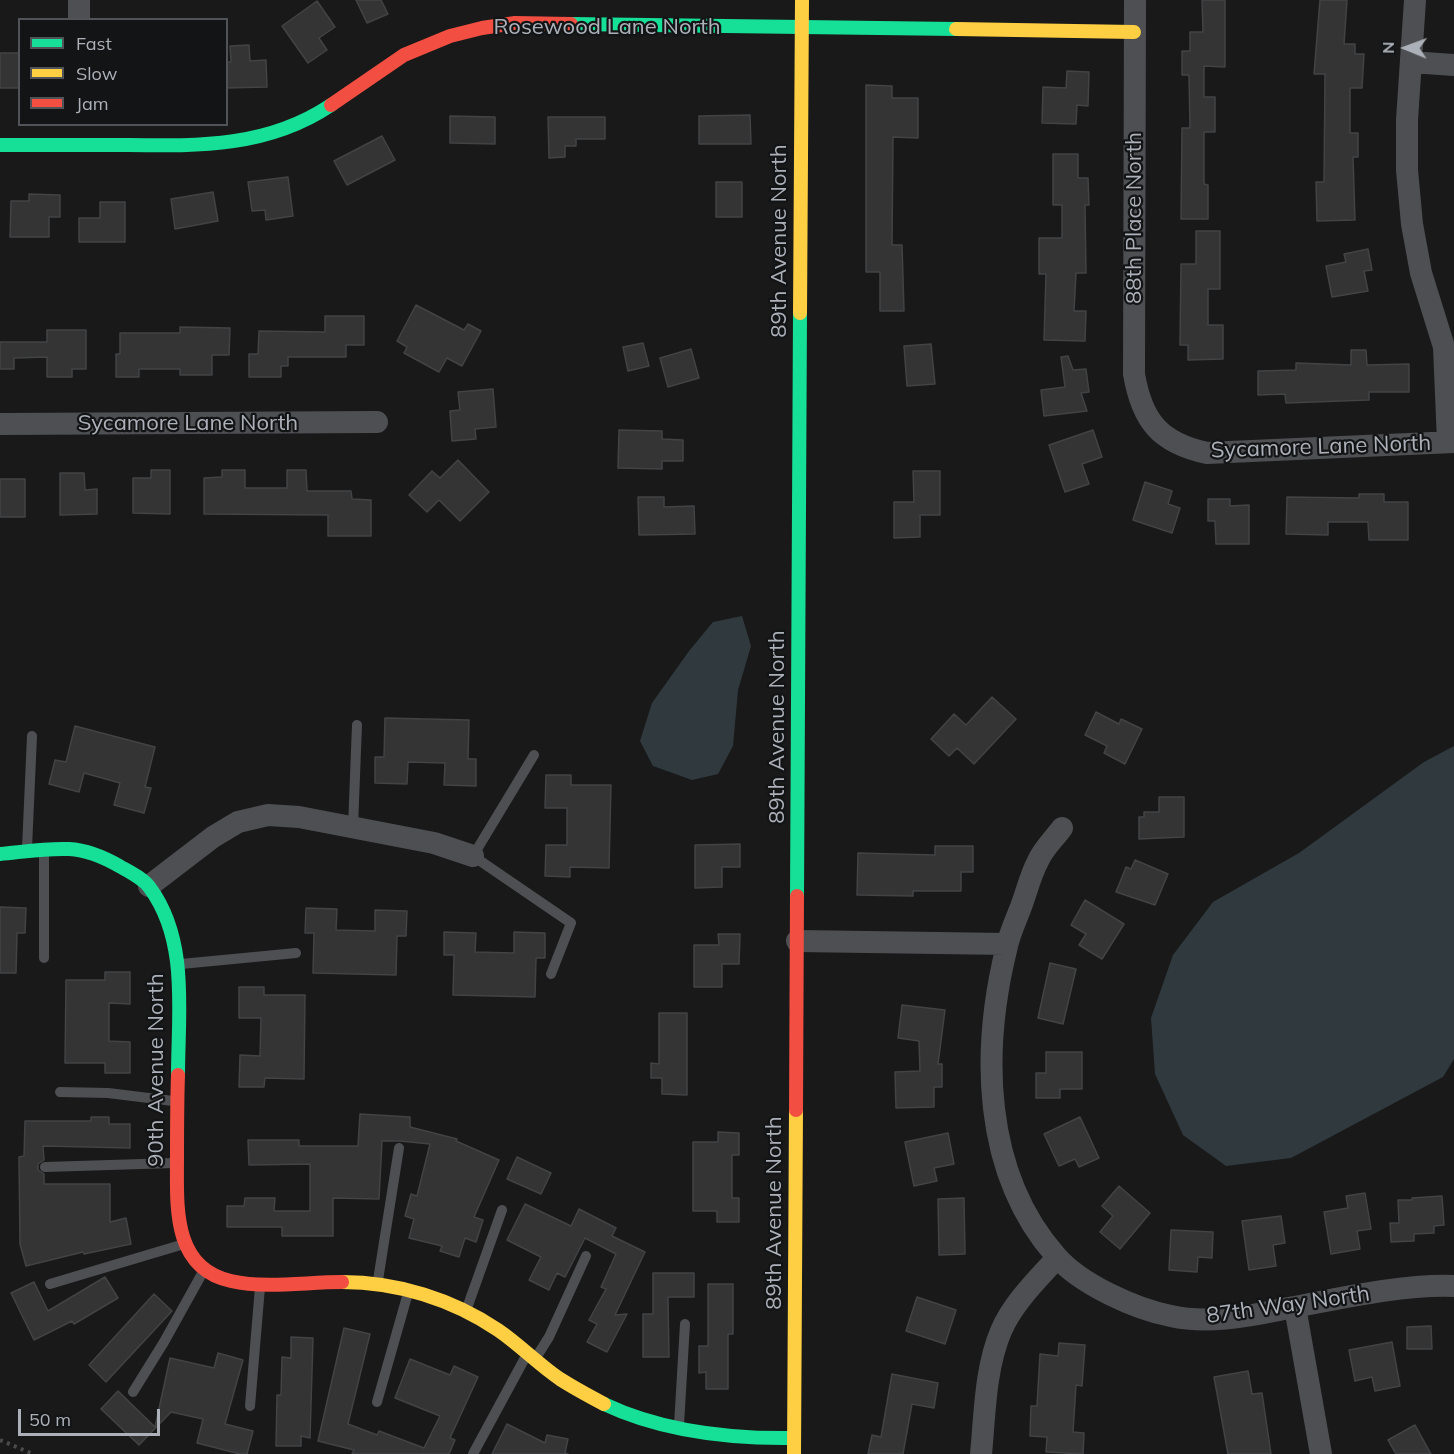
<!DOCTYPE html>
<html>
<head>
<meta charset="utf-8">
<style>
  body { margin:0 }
  #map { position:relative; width:1454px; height:1454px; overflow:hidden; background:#191919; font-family:Mulish,sans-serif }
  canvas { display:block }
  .legend { position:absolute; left:18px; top:18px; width:210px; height:108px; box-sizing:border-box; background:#131415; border:2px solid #505357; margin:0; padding:8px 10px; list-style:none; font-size:18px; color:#acb1b9 }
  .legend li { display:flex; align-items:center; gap:12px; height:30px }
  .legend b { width:30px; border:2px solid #505357 }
  .north { position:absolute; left:1376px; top:18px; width:60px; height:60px; -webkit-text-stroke:4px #131415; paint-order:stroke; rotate:271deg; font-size:16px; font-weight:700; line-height:24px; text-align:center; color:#acb1b9 }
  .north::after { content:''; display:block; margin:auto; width:21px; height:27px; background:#acb1b9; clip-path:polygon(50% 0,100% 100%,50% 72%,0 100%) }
  .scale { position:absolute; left:18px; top:1409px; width:142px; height:27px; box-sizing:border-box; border:3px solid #acb1b9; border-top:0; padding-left:8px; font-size:18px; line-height:21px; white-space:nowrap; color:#acb1b9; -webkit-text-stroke:4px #131415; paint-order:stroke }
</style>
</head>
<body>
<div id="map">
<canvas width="1454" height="1454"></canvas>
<ul class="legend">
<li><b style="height:8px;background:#16e098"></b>Fast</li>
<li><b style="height:8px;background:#ffcf43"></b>Slow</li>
<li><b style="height:8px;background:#f24e42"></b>Jam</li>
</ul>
<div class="north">N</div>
<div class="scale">50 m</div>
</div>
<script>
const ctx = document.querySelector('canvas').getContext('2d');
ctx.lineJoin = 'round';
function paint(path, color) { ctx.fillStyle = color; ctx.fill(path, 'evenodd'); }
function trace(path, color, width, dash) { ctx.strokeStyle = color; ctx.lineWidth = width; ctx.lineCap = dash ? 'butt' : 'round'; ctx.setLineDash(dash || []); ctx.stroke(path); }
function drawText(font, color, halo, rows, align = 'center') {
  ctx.font = font + ' Mulish,sans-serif'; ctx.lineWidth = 4.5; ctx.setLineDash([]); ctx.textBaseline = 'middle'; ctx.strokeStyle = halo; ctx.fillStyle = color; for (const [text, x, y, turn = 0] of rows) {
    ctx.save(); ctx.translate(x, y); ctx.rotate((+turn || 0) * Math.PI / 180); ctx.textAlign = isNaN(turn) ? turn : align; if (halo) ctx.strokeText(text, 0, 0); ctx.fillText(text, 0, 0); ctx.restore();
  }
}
paint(new Path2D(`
  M742,616L751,646L738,690L733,746L718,774L692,780L653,766L640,741L652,703L689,651L713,622Z
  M1454,746V1059L1443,1077L1291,1158L1226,1166L1183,1135L1155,1074L1151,1018L1173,955L1213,902L1299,853L1424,762Z`), '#303a3e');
const building = new Path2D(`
  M356,0H381L388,14L367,23Z
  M1202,0H1225V67L1204,66V97H1215V132H1204V184L1208,185V219H1181L1182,128H1190L1189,75H1182V51H1190V32H1203Z
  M1320,0H1347L1344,44H1355V54H1364L1362,88H1350V133H1358V157H1353L1355,220L1317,221L1316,182H1324L1325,74H1314Z
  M317,1L335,27L319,38L327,50L308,63L282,26Z
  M249,45L250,61L266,60L267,87L226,88V62H231L230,46Z
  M0,53H20V88H0Z
  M1067,71L1089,72L1088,106L1077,105L1076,124L1042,123L1043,87L1066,88Z
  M866,85L892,86V98H918V138L893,137L892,245H902L904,311H880V272H866Z
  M750,115L751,144H699V116Z
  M450,116L495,117V144L450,143Z
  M548,117H605V139H576V146H565V157L549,158Z
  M382,136L395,160L347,185L334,161Z
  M1053,154H1078V178H1088L1089,205H1085L1086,273H1076L1074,311H1086L1085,341L1044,340L1046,274H1039V238H1062V205H1053Z
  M288,177L293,216L266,220L265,210L252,211L248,182Z
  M716,182H742V217H716Z
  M213,192L218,221L175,229L171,199Z
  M29,194L60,195V217H49V237H10L11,201H29Z
  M100,202H125V242H79V218H100Z
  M1196,231H1220V289H1208V325H1223V359L1188,360V345H1180L1181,264H1196Z
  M1368,249L1372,270L1364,271L1368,291L1332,297L1326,266L1346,262L1344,254Z
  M416,305L464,330L468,324L481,331L462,366L447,358L439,372L404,353L407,347L397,341Z
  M325,316H364V345H346V357H288V366H281V377H249V354H258L259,331L325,332Z
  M180,327L230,328L229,355H212V375H180V369H139V377H116V354H120V333H180Z
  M47,330H86V369H72V377H47V357L14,358V369H0V342H47Z
  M643,343L649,366L628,371L623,347Z
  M931,344L935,384L907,386L904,346Z
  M691,349L699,378L668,387L660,358Z
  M1351,350H1366L1367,365L1409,364V392H1369V400L1286,403L1285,394L1258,395V371L1296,370V363L1351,365Z
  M1068,356L1073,370L1086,369L1089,392L1081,393L1087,411L1044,416L1041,390L1065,387L1061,357Z
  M493,389L496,427L475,429L476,439L452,441L450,411L460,410L458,392Z
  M619,430L662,431V439L683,440V461H662V469L618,468Z
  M1093,430L1102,457L1082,464L1089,484L1065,492L1049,445Z
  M458,460L489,492L460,521L439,500L427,512L409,495L432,471L440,478Z
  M151,470H170V514L133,513V478H151Z
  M222,470H245V488H287V470H306L307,491H351L352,499L371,500V536H328V515L204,514V478L222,477Z
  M913,471H940V515H920V537L894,538V502H914Z
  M60,473H84L85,490L97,489V514L60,515Z
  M0,479H25V517H0Z
  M1145,482L1172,491L1168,504L1180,508L1172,533L1133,520Z
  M1359,494H1384V502H1408V540H1369L1368,522H1328V535L1286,534L1287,497L1359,498Z
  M638,497H664V507L694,506L695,534L639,535Z
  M1208,499H1230V506L1249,505V544H1216L1215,521H1208Z
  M992,697L1016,719L974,764L957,748L949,756L931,739L954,714L966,725Z
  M1096,712L1119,724L1121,719L1142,729L1125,764L1104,753L1107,746L1085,735Z
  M385,718L469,720L468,759H476V786L444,785L445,763L408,762L407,784L375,783V757H384Z
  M75,726L155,747L145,787L151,788L144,813L114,805L120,783L84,773L79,792L49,784L55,760L66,762Z
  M546,775H571V785H611L609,868L570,867V877L545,876L546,845H567V808H545Z
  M1159,797H1184V837L1139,839V817H1144V812H1159Z
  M740,844V867H722V887L695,888V845Z
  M935,846H973V872H961V891H913V896L857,895L858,853L935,855Z
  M1135,860L1168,874L1155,905L1116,892L1126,867L1131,869Z
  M1085,900L1124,924L1102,959L1079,945L1086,934L1071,925Z
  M0,907L26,908L25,933H17L16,973H0Z
  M306,908L337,909L336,930L375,931V910L407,911L406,936H397L396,975L313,973L314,933H305Z
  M444,932L476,933L475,952L514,953V932L545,933V958H536L535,997L453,995L454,955H444Z
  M718,934H740L739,964H722V987H694V945H719Z
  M1050,963L1076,969L1063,1024L1038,1018Z
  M105,972H130V1004L109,1003V1041L130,1042V1073H105V1063H65L66,980H105Z
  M239,987H264V995H305L304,1079L265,1078L264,1087H239L240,1055L260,1056L261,1018H239Z
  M902,1005L945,1010L938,1064H942V1087H934V1107L896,1108L895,1072L920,1071L919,1041L898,1038Z
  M659,1013H687V1095L662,1094V1078H651V1063L659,1064Z
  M1046,1052H1082V1089H1060V1098H1036V1073H1046Z
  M360,1114L410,1117V1127L457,1139L456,1141L499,1160L474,1217L483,1220L476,1242L465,1238L459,1257L440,1251L442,1246L409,1238L414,1219L405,1216L411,1194L417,1196L430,1144L400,1141H382L379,1199L333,1198V1236H282V1227H227V1206H244L245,1198H275L274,1211H310V1164L249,1165L248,1140H299V1146H358Z
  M91,1117H109V1124H130V1148L43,1146L44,1160L38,1164V1170L44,1174V1184H110V1222L126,1218L131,1244L84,1254L83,1252L26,1266L20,1244L19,1157L24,1156L25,1121H91Z
  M1080,1117L1099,1158L1079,1167L1075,1159L1059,1166L1044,1134Z
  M718,1132L739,1133V1155H732V1198H739V1222H717V1211H693V1142H718Z
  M948,1133L954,1164L934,1168L937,1181L914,1186L905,1142Z
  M517,1157L551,1173L541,1194L507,1179Z
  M1119,1186L1150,1213L1120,1249L1100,1232L1113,1216L1102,1206Z
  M1365,1193L1371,1229L1357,1231L1360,1249L1331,1254L1324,1212L1348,1208L1346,1196Z
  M1442,1196L1444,1225L1434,1226V1233L1414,1234V1241L1391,1242L1390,1223H1399L1398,1200H1412V1198Z
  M964,1198L965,1254L939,1255L938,1199Z
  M525,1204L571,1226L579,1209L616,1228L612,1236L645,1252L615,1315L627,1314L607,1352L587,1342L597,1324L589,1320L606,1289L601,1287L616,1254L585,1238L565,1277L557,1273L549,1290L529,1280L541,1257L507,1240Z
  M1281,1216L1285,1243L1273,1245L1276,1266L1249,1270L1242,1221Z
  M1171,1230L1213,1232L1212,1258L1198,1257L1197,1272L1169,1270Z
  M653,1273H694V1297H668L669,1357H643V1314H653Z
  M105,1277L118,1298L74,1324L72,1321L34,1340L11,1293L34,1282L48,1311Z
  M708,1284H733V1334H728V1389H706V1372L699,1373V1346H708Z
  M154,1294L172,1311L106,1382L89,1365Z
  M917,1297L956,1310L945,1344L906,1331Z
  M1431,1326L1432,1349H1407V1327Z
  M344,1328L370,1334L348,1424L377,1435L379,1431L424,1448L440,1416L395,1398L410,1359L450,1375L454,1366L478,1377L450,1438L455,1440L449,1454H352L354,1450L318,1441Z
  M291,1337L313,1338L310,1438L301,1436V1446H276L277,1395H281L282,1357L291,1358Z
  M1392,1342L1400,1386L1375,1391L1372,1377L1355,1381L1349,1350Z
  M1059,1343L1085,1345L1082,1386L1076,1385L1073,1432L1084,1433L1083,1454L1046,1452L1047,1437L1030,1436L1031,1406H1037L1040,1354L1058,1356Z
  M218,1353L243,1360L225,1424L253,1431L247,1454H240L197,1443L203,1419L171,1412L139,1445L101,1409L118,1391L155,1427L170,1358L214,1368Z
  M1248,1371L1252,1394L1262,1393L1271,1454H1228L1214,1377Z
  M892,1374L938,1383L934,1408L912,1404L903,1454H868L872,1435L881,1437Z
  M507,1424L545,1443L547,1435L568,1439L565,1453L568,1454H492Z
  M1415,1425L1431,1454H1396L1388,1440Z`);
paint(building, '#343434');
trace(building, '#424345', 1.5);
trace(new Path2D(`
  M0,1440L33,1454`), '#494b4d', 4, [3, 4.5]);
trace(new Path2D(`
  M534,755L473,856L571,923L551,974
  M353,827L357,725
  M27,848L32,736
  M44,853V958
  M181,964L296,953
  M60,1092L108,1093L173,1101
  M45,1167L174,1163
  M378,1280L399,1148
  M50,1284L184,1244
  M467,1308L502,1210
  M537,1356L549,1337L586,1256
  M133,1392L164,1342L204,1270
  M377,1402L408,1293
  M250,1406L260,1287
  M679,1425L685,1324
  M473,1454L526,1356`), '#4e4f52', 10);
trace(new Path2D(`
  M1135,0L1134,374C1142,421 1160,443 1207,453L1454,442
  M1415,0L1407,120V170L1412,224L1421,273L1444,347L1448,442
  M79,20V0
  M1411,62L1454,65
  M0,424L377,422
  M1062,828C1054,839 1043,849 1038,861C1031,874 1027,890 1022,904C1017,918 1010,932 1007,946C981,1050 982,1172 1056,1256C1080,1284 1135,1309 1171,1316C1206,1324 1245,1317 1279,1310C1333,1300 1400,1284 1454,1286
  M149,886L213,837L238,822L268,815L299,817L434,843L473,856
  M797,941L1007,944
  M1295,1307L1321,1454
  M981,1454C985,1413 985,1369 1001,1331C1013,1303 1037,1280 1057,1258`), '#4e4f52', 22);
trace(new Path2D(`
  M571,24L956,29
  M0,145C41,145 82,145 124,145C197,146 267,148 331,105
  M0,854C22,852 46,848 69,849C88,850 104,857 121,867C130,872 144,879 150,888C189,941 178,1014 178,1075
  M797,896L800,313
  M604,1404C663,1432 729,1439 794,1438`), '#16e098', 14);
trace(new Path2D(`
  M956,29L1134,32
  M800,313L802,0
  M342,1282C397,1282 452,1299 498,1330C520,1345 538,1364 560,1379C574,1388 589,1396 604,1404
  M794,1454L796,1110`), '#ffcf43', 14);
trace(new Path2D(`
  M331,105L404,55L450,36L482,28L515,23L571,24
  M178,1075C177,1103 177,1131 177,1159C177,1206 172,1268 231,1281C267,1289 305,1282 342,1282
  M796,1110L797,896`), '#f24e42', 14);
drawText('22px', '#acb1b9', '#131415', [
  ["Rosewood Lane North",607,27],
  ["88th Place North",1134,218,-90],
  ["89th Avenue North",779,241,-90],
  ["Sycamore Lane North",188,423],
  ["Sycamore Lane North",1321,447,-2],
  ["89th Avenue North",777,727,-90],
  ["90th Avenue North",156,1070,-90],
  ["89th Avenue North",774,1213,-90],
  ["87th Way North",1288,1305,-8]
]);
</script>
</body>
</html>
